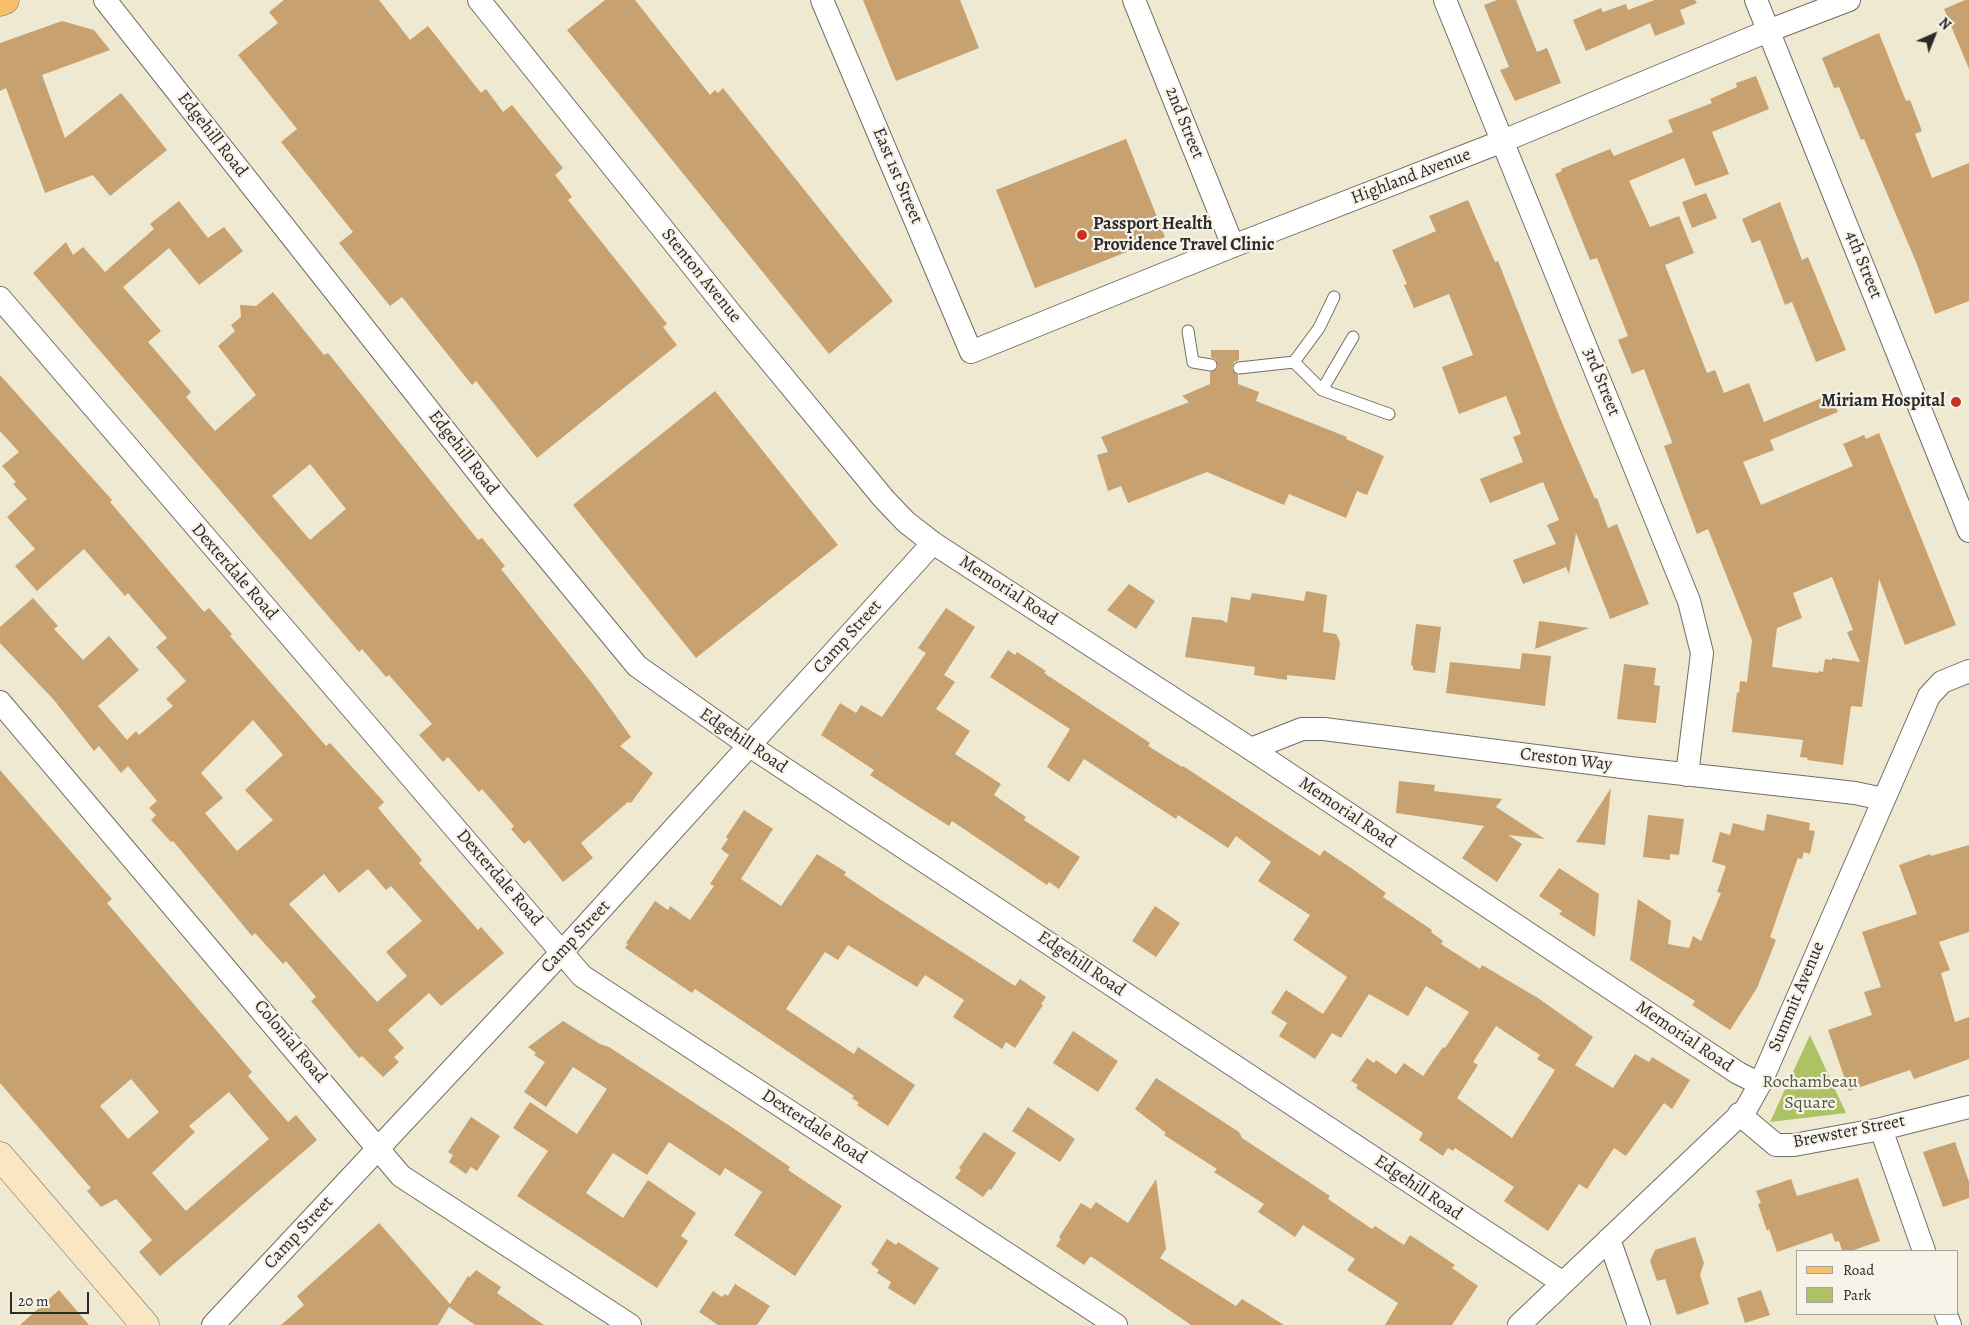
<!DOCTYPE html>
<html>
<head>
<meta charset="utf-8">
<style>
  body { margin:0 }
  #map { position:relative; width:1969px; height:1325px; overflow:hidden; background:#efe9d1; font-family:Alegreya,serif }
  canvas { display:block }
  .legend { position:absolute; left:1796px; top:1250px; width:162px; height:65px; box-sizing:border-box; background:#f7f3e8; border:1px solid #a5a39c; margin:0; padding:6px 9px; list-style:none; font-size:15px; color:#2b2b2b }
  .legend li { display:flex; align-items:center; gap:10px; height:25px }
  .legend b { width:25px; border:1px solid #a5a39c }
  .north { position:absolute; left:1909px; top:10px; width:50px; height:50px; -webkit-text-stroke:4px #f7f3e8; paint-order:stroke; rotate:44deg; font-size:14px; font-weight:700; line-height:20px; text-align:center; color:#2b2b2b }
  .north::after { content:''; display:block; margin:auto; width:18px; height:22px; background:#2b2b2b; clip-path:polygon(50% 0,100% 100%,50% 72%,0 100%) }
  .scale { position:absolute; left:10px; top:1292px; width:79px; height:22px; box-sizing:border-box; border:2px solid #2b2b2b; border-top:0; padding-left:6px; font-size:15px; line-height:18px; white-space:nowrap; color:#2b2b2b; -webkit-text-stroke:4px #f7f3e8; paint-order:stroke }
</style>
</head>
<body>
<div id="map">
<canvas width="1969" height="1325"></canvas>
<ul class="legend">
<li><b style="height:6px;background:#f6c06b"></b>Road</li>
<li><b style="height:14px;background:#adc165"></b>Park</li>
</ul>
<div class="north">N</div>
<div class="scale">20 m</div>
</div>
<script>
const ctx = document.querySelector('canvas').getContext('2d');
ctx.lineJoin = 'round';
function paint(path, color) { ctx.fillStyle = color; ctx.fill(path, 'evenodd'); }
function trace(path, color, width, dash) { ctx.strokeStyle = color; ctx.lineWidth = width; ctx.lineCap = dash ? 'butt' : 'round'; ctx.setLineDash(dash || []); ctx.stroke(path); }
function drawText(font, color, halo, rows, align = 'center') {
  ctx.font = font + ' Alegreya,serif'; ctx.lineWidth = 4.5; ctx.setLineDash([]); ctx.textBaseline = 'middle'; ctx.strokeStyle = halo; ctx.fillStyle = color; for (const [text, x, y, turn = 0] of rows) {
    ctx.save(); ctx.translate(x, y); ctx.rotate((+turn || 0) * Math.PI / 180); ctx.textAlign = isNaN(turn) ? turn : align; if (halo) ctx.strokeText(text, 0, 0); ctx.fillText(text, 0, 0); ctx.restore();
  }
}
paint(new Path2D(`
  M1810,1035L1846,1113L1770,1122Z`), '#adc165');
paint(new Path2D(`
  M284,0H379L410,40L428,26L481,93L486,89L503,112L512,105L563,168L555,175L572,197L568,200L667,324L663,327L677,345L537,458L476,381L472,385L402,297L390,306L339,243L353,232L281,142L297,129L238,55L278,23L269,12Z
  M605,0H635L710,95L715,90L718,93L723,88L893,301L829,354L567,30Z
  M863,0H960L979,48L896,81Z
  M1497,0H1516L1537,52L1547,48L1561,83L1515,101L1500,70L1509,67L1484,5Z
  M1655,0H1695L1697,3L1680,10L1685,24L1655,36L1650,23L1586,51L1573,20L1601,8L1603,12L1626,4L1628,10Z
  M1965,0H1969V69L1944,9Z
  M62,21L94,30L110,50L42,75L65,138L121,93L167,150L110,196L93,175L45,193L6,88L0,91V43Z
  M1879,33L1906,101L1910,100L1922,131L1915,134L1932,178L1969,163V301L1935,314L1916,262L1864,139L1861,140L1839,87L1834,88L1822,58Z
  M1756,76L1769,109L1712,132L1729,174L1695,186L1684,158L1629,181L1650,227L1679,216L1694,253L1665,265L1707,373L1715,370L1724,393L1749,383L1764,422L1831,394L1838,412L1770,440L1774,450L1743,462L1761,505L1853,466L1843,444L1864,435L1866,439L1879,433L1956,625L1905,645L1879,579L1862,707L1851,706L1843,765L1807,760L1808,758L1800,757L1803,740L1732,732L1737,692L1739,693L1740,681L1747,682L1752,640L1708,529L1697,534L1664,446L1672,443L1671,439L1644,369L1632,374L1618,340L1628,336L1597,258L1590,260L1555,174L1562,171L1561,169L1610,149L1614,156L1673,132L1668,120L1712,103L1710,99L1737,87L1736,83ZM1832,577L1853,630L1847,632L1860,662L1832,658V660L1825,659L1823,672L1819,671L1818,673L1772,667L1777,628L1802,618L1793,593Z
  M1126,139L1165,237L1035,288L996,190Z
  M1706,193L1717,218L1692,228L1682,202Z
  M1468,200L1495,262L1498,261L1560,418L1595,499L1597,498L1608,528L1617,524L1649,604L1610,619L1576,533L1569,574L1566,567L1523,584L1513,560L1556,544L1547,525L1559,520L1543,482L1490,503L1480,479L1523,462L1513,437L1521,434L1506,396L1459,414L1442,367L1473,355L1449,294L1414,308L1404,285L1407,284L1392,250L1436,231L1429,216Z
  M179,201L208,238L224,227L243,251L199,285L169,248L123,287L161,331L148,342L191,392L186,397L215,431L256,395L218,346L235,331L231,325L241,317L240,305L256,306L273,292L324,355L328,353L478,540L482,538L505,566L501,569L595,687L631,737L620,746L653,773L631,803L628,802L581,843L593,858L563,882L529,840L524,844L511,829L514,826L482,789L479,792L448,757L443,762L419,735L432,724L389,675L386,677L362,649L359,652L33,273L66,242L73,255L83,247L105,272L154,229L150,224ZM310,464L346,509L310,540L272,496Z
  M1780,202L1802,260L1808,257L1846,350L1816,362L1792,302L1785,305L1760,240L1752,243L1742,219Z
  M1211,350H1239V360L1234,362L1232,369L1238,375V384L1259,392L1256,401L1347,437L1346,439L1384,456L1367,495L1357,491L1346,518L1289,494L1284,505L1207,472L1128,503L1121,486L1108,491L1097,455L1108,452L1101,437L1189,402L1182,396L1210,384V372L1218,367L1216,360L1211,357Z
  M0,375L112,500L110,502L204,612L209,608L232,634L230,636L326,746L330,743L384,802L378,808L422,860L419,863L478,930L481,927L504,953L441,1006L429,993L388,1030L404,1048L394,1057L399,1062L383,1077L362,1056L359,1058L311,1001L316,997L286,961L283,964L255,933L252,936L173,841L171,842L151,820L156,815L149,808L157,801L128,766L121,773L99,746L94,751L54,700L0,643V627L33,598L58,626L54,629L83,660L109,636L139,670L98,706L127,740L136,731L139,735L173,706L166,699L186,681L156,647L167,638L128,593L125,596L84,549L37,591L15,566L35,549L7,517L27,499L13,484L16,482L2,466L19,452L0,431ZM253,720L283,755L245,790L273,820L237,851L205,813L223,798L201,773ZM368,869L386,890L391,886L422,921L386,952L407,976L377,1002L289,904L324,874L339,893Z
  M715,391L838,545L696,658L573,505Z
  M1129,584L1155,601L1136,629L1107,610Z
  M1306,591L1327,595L1323,632L1336,634L1340,642L1335,680L1287,675V680L1254,675L1255,667L1185,657L1192,617L1222,620L1227,623L1231,597L1250,600L1252,593L1304,601Z
  M946,608L975,627L944,675L955,682L936,709L970,731L955,754L1001,784L994,795L1026,817L1024,820L1080,857L1059,889L1049,882L1047,885L952,821L949,826L905,798L870,775L874,770L821,735L840,703L856,713L861,705L882,717L926,653L918,648Z
  M1539,621L1589,628L1535,649Z
  M1416,624L1441,627L1435,673L1413,670V666L1411,665Z
  M1008,650L1015,655L1017,652L1046,671L1044,673L1150,743L1148,746L1182,767L1183,766L1320,856L1324,850L1354,870L1386,893L1383,897L1432,930L1431,932L1443,941L1441,944L1480,969L1482,965L1538,998L1593,1037L1575,1065L1613,1088L1635,1054L1649,1062L1652,1057L1690,1080L1672,1109L1664,1103L1626,1156L1614,1148L1587,1189L1579,1184L1548,1231L1504,1201L1514,1187L1455,1148L1453,1151L1448,1148L1443,1156L1419,1140L1423,1133L1356,1088L1358,1085L1351,1081L1367,1058L1374,1063L1376,1060L1396,1074L1404,1063L1423,1076L1443,1047L1445,1048L1469,1012L1426,986L1408,1016L1369,994L1341,1038L1332,1033L1315,1059L1279,1036L1287,1023L1271,1013L1286,990L1323,1014L1347,977L1293,940L1310,915L1258,881L1271,862L1236,836L1228,848L1178,815L1176,819L1084,759L1069,782L1047,767L1070,729L990,677ZM1496,1026L1540,1055L1537,1059L1555,1070L1512,1138L1457,1098L1478,1065L1473,1062Z
  M1522,653L1551,656L1545,706L1446,693L1450,662L1520,669Z
  M1624,664L1656,668L1654,685L1660,686L1656,723L1617,719Z
  M0,770L112,899L107,903L252,1072L248,1076L288,1122L296,1115L317,1140L160,1276L139,1252L152,1240L116,1199L101,1207L87,1191L91,1188L0,1083ZM131,1079L159,1112L128,1139L100,1106ZM229,1092L269,1139L186,1211L152,1173L195,1132L189,1126Z
  M1399,781L1435,785L1434,791L1502,799L1496,807L1545,839L1508,835L1522,844L1497,882L1462,858L1484,826L1396,813Z
  M1611,788L1605,845L1576,842Z
  M744,810L773,829L741,879L781,906L817,854L846,872L844,875L884,902L1015,986L1020,979L1046,997L1041,1004L1043,1005L1015,1048L1006,1042L1002,1049L953,1017L964,1000L925,975L917,987L848,945L838,960L825,952L786,1009L854,1054L858,1047L915,1085L888,1126L857,1105L859,1103L852,1098L854,1096L695,989L692,993L625,948L628,944L626,943L655,901L668,910L670,906L690,920L714,886L710,884L729,855L721,849L728,839L726,837Z
  M1767,814L1810,823L1809,830L1815,831L1810,854L1804,852L1802,859L1798,858L1797,860L1770,937L1776,940L1757,988L1730,1030L1692,1005L1695,1001L1630,960L1638,899L1671,921L1668,944L1689,948L1693,936L1701,941L1721,893L1717,892L1726,866L1712,862L1720,832L1730,835L1733,823L1764,831Z
  M1648,815L1684,819L1679,855L1670,854V860L1643,857Z
  M1969,845V932L1939,942L1950,970L1941,973L1955,1022L1969,1017V1059L1914,1079L1910,1070L1849,1091L1828,1030L1872,1015L1864,992L1881,987L1862,932L1917,914L1899,865L1930,854L1931,856Z
  M1559,868L1599,894L1595,937L1559,914L1562,911L1539,896Z
  M1155,906L1180,923L1156,957L1132,941Z
  M563,1021L600,1044L609,1047L733,1128L790,1167L788,1170L842,1206L795,1276L734,1235L762,1192L725,1168L720,1176L669,1142L647,1175L613,1153L586,1193L623,1218L648,1180L696,1213L681,1236L688,1241L657,1288L517,1196L548,1151L513,1128L530,1102L577,1134L607,1089L573,1067L546,1107L524,1092L545,1062L534,1055L536,1053L528,1047Z
  M1073,1031L1118,1061L1098,1092L1053,1063Z
  M1156,1078L1239,1132L1242,1138L1330,1196L1328,1199L1372,1229L1375,1226L1404,1245L1410,1235L1455,1265L1452,1268L1478,1286L1452,1325H1385L1398,1303L1347,1270L1355,1259L1303,1225L1295,1237L1258,1212L1264,1204L1214,1172L1217,1169L1164,1135L1166,1133L1135,1109Z
  M1028,1107L1075,1139L1060,1162L1012,1131Z
  M471,1117L500,1136L477,1171L471,1167L466,1174L449,1162L453,1155L448,1152Z
  M984,1132L1016,1153L991,1190L989,1189L983,1197L955,1178L961,1170L959,1168Z
  M1955,1142L1969,1182V1198L1943,1207L1923,1152Z
  M1858,1178L1880,1241L1851,1251H1842L1839,1241L1835,1242L1832,1233L1777,1252L1769,1229L1767,1231L1758,1204L1761,1203L1756,1191L1791,1179L1797,1196Z
  M1156,1179L1166,1249L1160,1258L1236,1306L1242,1299L1284,1325H1191L1092,1257H1090L1084,1265L1056,1246L1061,1239L1059,1237L1081,1203L1091,1209L1096,1202L1128,1223Z
  M379,1223L450,1304L468,1276L470,1277L476,1270L501,1287L497,1293L544,1325H475L449,1307L438,1325H281L304,1305L297,1296Z
  M1695,1237L1704,1263L1700,1275L1709,1304L1677,1315L1665,1279L1657,1281L1650,1261L1655,1250Z
  M887,1239L896,1245L898,1242L939,1268L915,1305L888,1288L891,1282L877,1273L879,1270L871,1264Z
  M735,1284L770,1306L757,1325H718L699,1312L713,1291L722,1297L725,1294L728,1296Z
  M59,1290L89,1325H20Z
  M1761,1290L1770,1315L1745,1323L1737,1298Z`), '#c7a16f');
const lane = new Path2D(`
  M1188,331L1193,362L1211,365
  M1294,362L1322,390L1389,414
  M1239,368L1294,362L1319,328L1334,297
  M1322,390L1353,337`);
const street = new Path2D(`
  M105,0L499,499L637,666L750,746L1563,1283
  M479,0L732,315L884,499L906,522L933,543L1251,749L1738,1073L1760,1084
  M822,0L971,352L1233,246L1503,141L1768,31L1849,0
  M1134,0L1233,246
  M1445,0L1689,601L1702,653L1687,775
  M1756,0L1969,531
  M0,298L582,976L1116,1325
  M0,702L401,1176L630,1325
  M1251,749L1302,729H1324L1630,768L1855,793L1883,799
  M1739,1114L1776,1145H1794L1881,1129L1969,1107
  M1881,1129L1924,1251
  M1609,1239L1639,1325
  M1946,1314L1950,1325
  M213,1325L561,953L933,543
  M1519,1325L1746,1109L1760,1084L1929,696L1942,682L1969,671`);
const secondary = new Path2D(`
  M0,1156L145,1325`);
const primary = new Path2D(`
  M0,2L5,0`);
trace(lane, '#706e65', 13);
trace(street, '#706e65', 24);
trace(secondary, '#706e65', 29);
trace(primary, '#706e65', 29);
trace(lane, '#fff', 11);
trace(street, '#fff', 22);
trace(secondary, '#fbe6c4', 28);
trace(primary, '#f6c06b', 28);
for (const [x, y, r, color] of [
  [1082,235,6,"#c8321e"],
  [1956,402,6,"#c8321e"]
]) { const dot = new Path2D(); dot.arc(x, y, r, 0, 2 * Math.PI); ctx.fillStyle = color; ctx.fill(dot); trace(dot, '#f7f3e8', 2); }
drawText('18px', '#2b2b2b', '#f7f3e8', [
  ["2nd Street",1184,123,68],
  ["Edgehill Road",212,135,52],
  ["East 1st Street",897,176,67],
  ["Highland Avenue",1411,177,-21],
  ["4th Street",1863,265,68],
  ["Stenton Avenue",701,276,51],
  ["3rd Street",1601,382,68],
  ["Edgehill Road",463,453,52],
  ["Dexterdale Road",234,572,49],
  ["Memorial Road",1008,591,33],
  ["Camp Street",848,637,-48],
  ["Edgehill Road",743,741,34],
  ["Creston Way",1566,760,7],
  ["Memorial Road",1347,813,34],
  ["Dexterdale Road",499,878,49],
  ["Camp Street",576,937,-47],
  ["Edgehill Road",1081,964,34],
  ["Summit Avenue",1797,997,-67],
  ["Memorial Road",1684,1037,34],
  ["Colonial Road",290,1042,50],
  ["Dexterdale Road",814,1127,33],
  ["Brewster Street",1849,1132,-11],
  ["Edgehill Road",1418,1188,34],
  ["Camp Street",299,1233,-47]
]);
drawText('bold 18px', '#2b2b2b', '#f7f3e8', [
  ["Passport Health",1093,225],
  ["Providence Travel Clinic",1093,246],
  ["Miriam Hospital",1945,402,"right"]
], 'left');
drawText('18px', '#52583c', '#f7f3e8', [
  ["Rochambeau",1810,1083],
  ["Square",1810,1104]
]);
</script>
</body>
</html>
